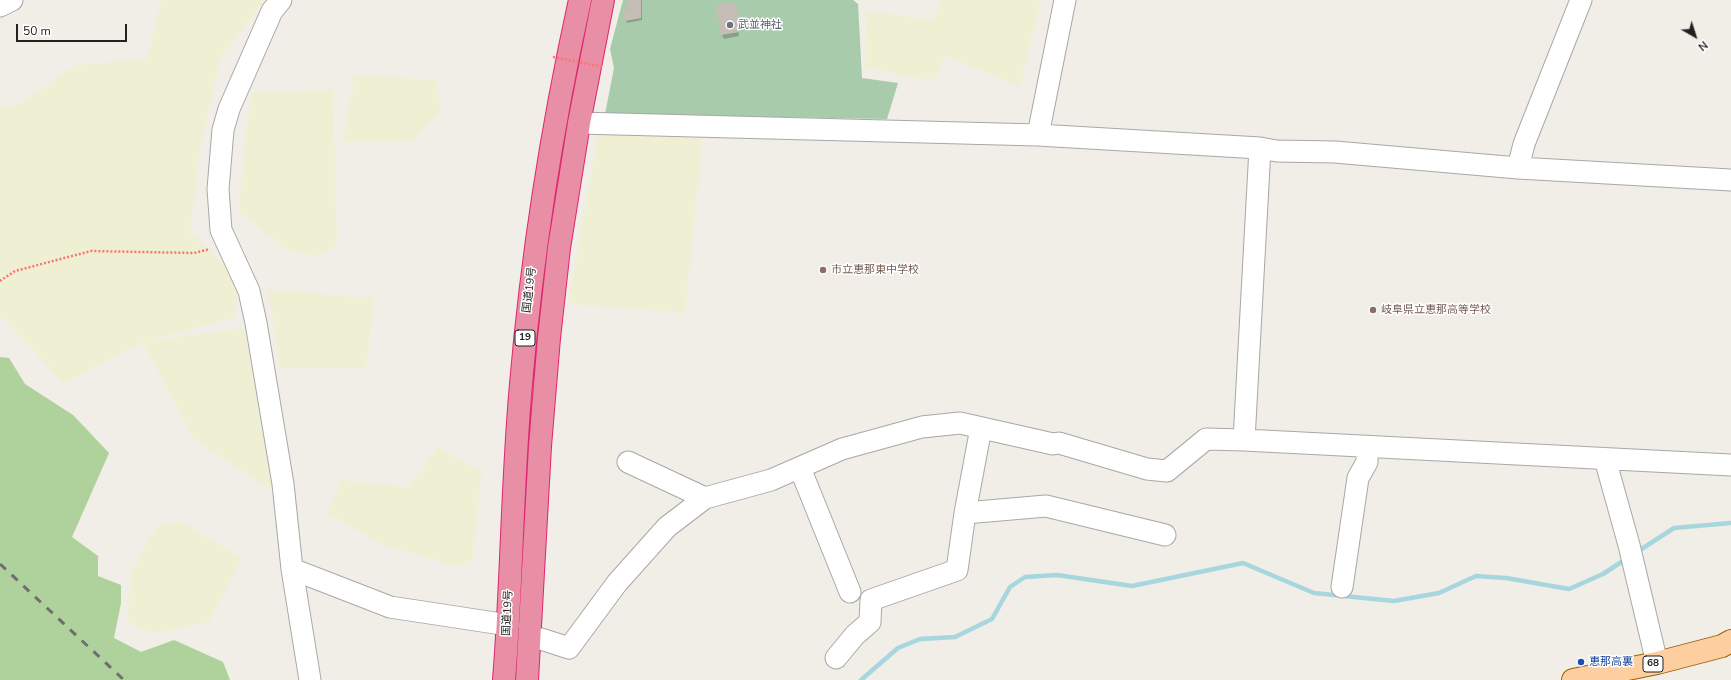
<!DOCTYPE html>
<html>
<head>
<meta charset="utf-8">
<style>
  body { margin:0 }
  #map { position:relative; width:1731px; height:680px; overflow:hidden; background:#f1ede7; font-family:"Nunito Sans",sans-serif }
  canvas { display:block }
  .north { position:absolute; left:1675px; top:16px; width:40px; height:40px; -webkit-text-stroke:3px #fff; paint-order:stroke; rotate:141deg; font-size:11px; font-weight:700; line-height:16px; text-align:center; color:#212121 }
  .north::after { content:''; display:block; margin:auto; width:14px; height:18px; background:#212121; clip-path:polygon(50% 0,100% 100%,50% 72%,0 100%) }
  .scale { position:absolute; left:16px; top:24px; width:111px; height:18px; box-sizing:border-box; border:2px solid #212121; border-top:0; padding-left:5px; font-size:12px; line-height:14px; white-space:nowrap; color:#212121; -webkit-text-stroke:3px #fff; paint-order:stroke }
</style>
</head>
<body>
<div id="map">
<canvas width="1731" height="680"></canvas>
<div class="north">N</div>
<div class="scale">50 m</div>
</div>
<script>
const ctx = document.querySelector('canvas').getContext('2d');
ctx.lineJoin = 'round';
function paint(path, color) { ctx.fillStyle = color; ctx.fill(path, 'evenodd'); }
function trace(path, color, width, dash) { ctx.strokeStyle = color; ctx.lineWidth = width; ctx.lineCap = dash ? 'butt' : 'round'; ctx.setLineDash(dash || []); ctx.stroke(path); }
function drawText(font, color, halo, rows, align = 'center') {
  ctx.font = font + ' "Nunito Sans","Noto Sans JP",sans-serif'; ctx.lineWidth = 3; ctx.setLineDash([]); ctx.textBaseline = 'middle'; ctx.strokeStyle = halo; ctx.fillStyle = color; for (const [text, x, y, turn = 0] of rows) {
    ctx.save(); ctx.translate(x, y); ctx.rotate((+turn || 0) * Math.PI / 180); ctx.textAlign = isNaN(turn) ? turn : align; if (halo) ctx.strokeText(text, 0, 0); ctx.fillText(text, 0, 0); ctx.restore();
  }
}
paint(new Path2D(`
  M161,0H265L220,59L201,145L190,232L239,279L235,317L148,341L244,328L276,493L193,439L143,342L64,384L0,315V109L22,103L75,65L147,59Z
  M941,0H1041L1020,87L946,56L933,81L864,68L867,11L933,20Z
  M355,75L437,80L441,110L411,142H342Z
  M333,90L337,246L316,256L286,249L238,210L251,92Z
  M703,133L685,313L568,304L598,134Z
  M268,290L374,298L366,368H280Z
  M438,446L482,473L472,559L459,567L383,545L327,513L343,480L409,488Z
  M180,521L242,558L209,622L150,634L127,620L131,572L158,525Z`), '#eff0d3');
paint(new Path2D(`
  M0,357L9,358L25,384L73,415L109,453L72,537L98,556V576L121,585V603L114,638L141,652L174,640L223,662L230,680H0Z`), '#afd19b');
paint(new Path2D(`
  M623,0H853L858,4L862,78L898,83L887,119L605,114L614,68L610,49Z`), '#a8cbab');
paint(new Path2D(`
  M629,0H642V20L627,23L626,20Z
  M735,3L737,6H735L739,36L724,39L722,35Z`), '#0003');
trace(new Path2D(`
  M1637,552L1674,528L1731,523
  M861,680L898,648L920,639L955,637L992,619L1010,587L1025,577L1057,575L1132,586L1243,563L1314,593L1394,601L1439,593L1476,576L1506,578L1569,589L1603,574L1626,559`), '#a7d6df', 4.5);
paint(new Path2D(`
  M628,0H641V18L625,21L623,10L628,9Z
  M736,2L739,32L721,35L716,5Z`), '#c6bdb6');
const minor = new Path2D(`
  M281,0L272,11L229,109L223,130L218,189L221,230L249,291L256,323L283,484L292,569L310,680
  M0,6L12,0
  M579,123L1038,135L1260,148L1277,151L1335,152L1518,168L1731,180
  M1038,135L1065,0
  M1518,168L1524,144L1581,0
  M1244,440L1260,148
  M1605,459L1629,545L1657,663
  M628,462L705,498
  M800,468L850,592
  M965,513L981,428
  M292,569L390,607L508,625
  M1342,587L1358,478L1367,462V447
  M531,637L541,639L569,648L617,583L667,527L705,498L771,480L842,449L922,427L960,423L1053,444L1059,443L1147,469L1167,471L1206,439L1244,440L1731,465
  M836,658L855,635L870,622L871,600L957,570L965,513L1046,506L1165,535`);
const major = new Path2D(`
  M1573,680L1657,663L1722,646L1731,641`);
const highway = new Path2D(`
  M504,680C512,582 512,483 521,384C532,255 552,127 580,0
  M527,680L540,446L549,338L559,248L579,123L603,0`);
trace(minor, '#a8a8a8', 23);
trace(major, '#9d5f00', 24);
trace(highway, '#de2570', 24);
trace(new Path2D(`
  M0,281L15,271L91,251L194,253L210,249`), '#fc736d', 2.5, [2, 2]);
trace(minor, '#fff', 21);
trace(major, '#fdcfa0', 22);
trace(highway, '#e98fa5', 22);
trace(new Path2D(`
  M0,564L124,680`), '#6f6f6f', 3, [8, 8]);
trace(new Path2D(`
  M553,57L604,67`), '#fc736d', 2.5, [2, 2]);
for (const [x, y, r, color] of [
  [730,25,4,"#6b7280"],
  [823,270,4,"#8d6e63"],
  [1373,310,4,"#8d6e63"],
  [1581,662,4,"#1a4fb4"]
]) { const dot = new Path2D(); dot.arc(x, y, r, 0, 2 * Math.PI); ctx.fillStyle = color; ctx.fill(dot); trace(dot, '#fff', 1.5); }
for (const [x, y, w] of [
  [525,338,20],
  [1653,664,20]
]) { const box = new Path2D(); box.roundRect(x - w / 2, y - 8, w, 16, 3); ctx.fillStyle = '#fff'; ctx.fill(box); trace(box, '#212121', 1); }
drawText('bold 10px', '#212121', null, [
  ["19",525,338],
  ["68",1653,664]
]);
drawText('11px', '#5b616d', '#fff', [
  ["武並神社",738,25]
], 'left');
drawText('11px', '#785e54', '#fff', [
  ["市立恵那東中学校",831,270],
  ["岐阜県立恵那高等学校",1381,310]
], 'left');
drawText('11px', '#212121', '#fff', [
  ["国道19号",530,290,-83],
  ["国道19号",508,613,-87]
]);
drawText('11px', '#164399', '#fff', [
  ["恵那高裏",1589,662]
], 'left');
</script>
</body>
</html>
